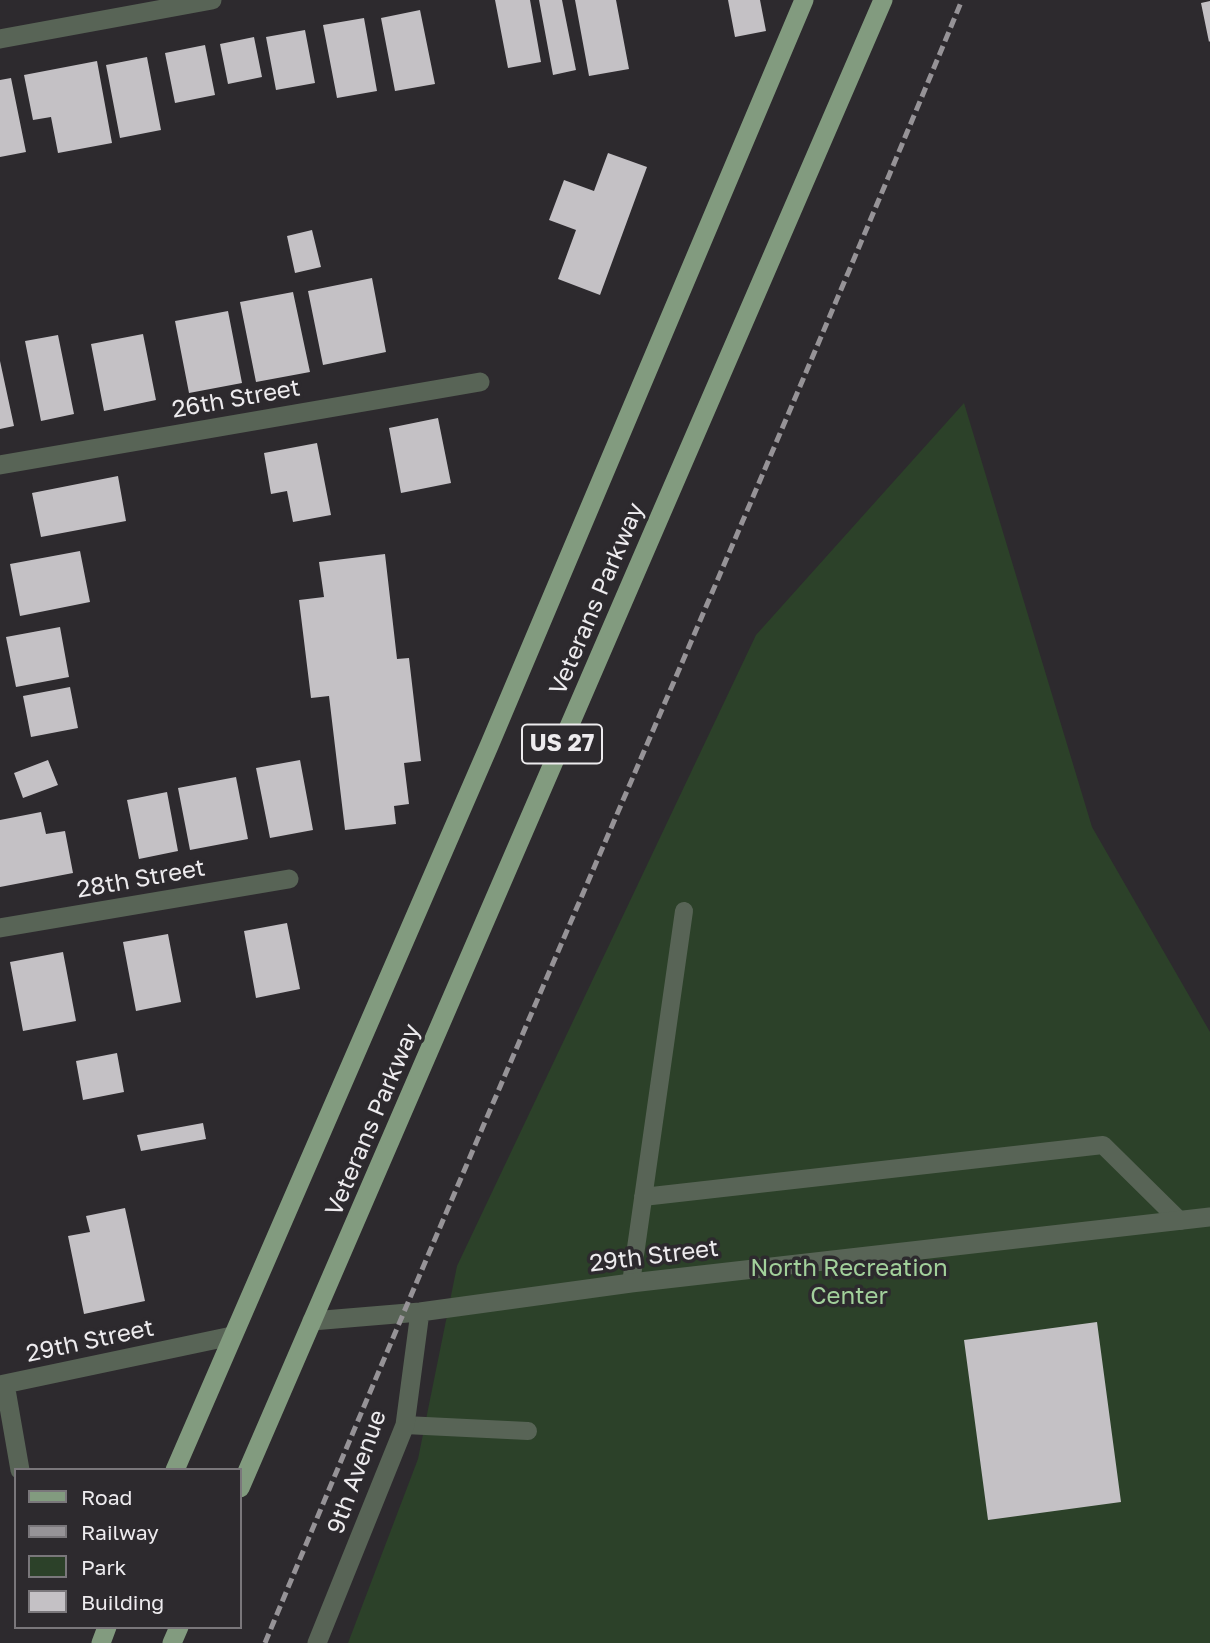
<!DOCTYPE html>
<html>
<head>
<meta charset="utf-8">
<style>
  body { margin:0 }
  #map { position:relative; width:1210px; height:1643px; overflow:hidden; background:#2d2a2e; font-family:"Golos Text",sans-serif }
  canvas { display:block }
  .legend { position:absolute; left:14px; top:1468px; width:228px; height:161px; box-sizing:border-box; background:#2d2a2e; border:2px solid #7a777b; margin:0; padding:9px 12px; list-style:none; font-size:21px; color:#edebee }
  .legend li { display:flex; align-items:center; gap:14px; height:35px }
  .legend b { width:35px; border:2px solid #7a777b }
</style>
</head>
<body>
<div id="map">
<canvas width="1210" height="1643"></canvas>
<ul class="legend">
<li><b style="height:9px;background:#829b7f"></b>Road</li>
<li><b style="height:9px;background:#969397"></b>Railway</li>
<li><b style="height:19px;background:#2c4129"></b>Park</li>
<li><b style="height:19px;background:#c4c1c5"></b>Building</li>
</ul>
</div>
<script>
const ctx = document.querySelector('canvas').getContext('2d');
ctx.lineJoin = 'round';
function paint(path, color) { ctx.fillStyle = color; ctx.fill(path, 'evenodd'); }
function trace(path, color, width, dash) { ctx.strokeStyle = color; ctx.lineWidth = width; ctx.lineCap = dash ? 'butt' : 'round'; ctx.setLineDash(dash || []); ctx.stroke(path); }
function drawText(font, color, halo, rows, align = 'center') {
  ctx.font = font + ' "Golos Text",sans-serif'; ctx.lineWidth = 7; ctx.setLineDash([]); ctx.textBaseline = 'middle'; ctx.strokeStyle = halo; ctx.fillStyle = color; for (const [text, x, y, turn = 0] of rows) {
    ctx.save(); ctx.translate(x, y); ctx.rotate((+turn || 0) * Math.PI / 180); ctx.textAlign = isNaN(turn) ? turn : align; if (halo) ctx.strokeText(text, 0, 0); ctx.fillText(text, 0, 0); ctx.restore();
  }
}
paint(new Path2D(`
  M964,403L1092,827L1210,1032V1643H348L418,1459L457,1266L756,635Z`), '#2c4129');
paint(new Path2D(`
  M495,0H530L541,62L508,68Z
  M539,0H562L576,70L553,75Z
  M575,0H616L629,69L589,76Z
  M728,0H760L766,31L735,37Z
  M1210,1V41L1209,42L1201,3Z
  M420,10L435,84L395,91L381,18Z
  M364,18L377,91L337,98L323,25Z
  M305,30L315,83L276,90L266,37Z
  M254,37L262,77L228,84L220,44Z
  M205,45L215,95L175,103L165,53Z
  M147,57L161,130L120,138L106,65Z
  M97,61L112,143L58,153L51,117L33,120L24,75Z
  M11,78L26,152L0,157V80Z
  M608,153L647,167L600,295L558,279L576,230L549,220L564,180L594,191Z
  M312,230L321,267L295,273L287,236Z
  M372,278L386,352L323,365L308,291Z
  M293,292L310,372L256,382L240,302Z
  M228,311L242,383L189,393L175,321Z
  M143,334L156,400L104,411L91,344Z
  M58,335L74,414L41,421L25,341Z
  M0,361L14,426L0,429Z
  M438,418L451,483L401,493L389,428Z
  M317,443L331,515L293,522L287,491L271,494L264,453Z
  M118,476L126,521L41,537L32,493Z
  M80,551L90,602L20,616L10,564Z
  M385,554L397,659L409,658L421,761L404,763L409,804L394,806L396,824L345,830L329,696L311,698L299,600L324,597L319,562Z
  M60,627L69,677L16,687L6,637Z
  M70,687L78,728L31,737L23,696Z
  M48,760L58,785L23,798L14,773Z
  M300,760L313,830L270,838L256,768Z
  M236,777L248,839L190,850L178,788Z
  M167,792L178,851L139,859L127,800Z
  M41,812L46,834L65,831L73,873L0,887V820Z
  M287,923L300,989L256,998L244,931Z
  M168,934L181,1002L136,1011L123,942Z
  M63,952L76,1021L23,1031L10,962Z
  M117,1053L124,1092L83,1100L76,1061Z
  M203,1123L206,1139L141,1151L137,1135Z
  M125,1208L145,1301L84,1314L68,1236L90,1232L86,1216Z
  M1097,1322L1121,1502L988,1520L964,1340Z`), '#c4c1c5');
trace(new Path2D(`
  M643,1197L1103,1145L1180,1221
  M631,1283L684,911
  M405,1425L528,1431`), '#586456', 18);
trace(new Path2D(`
  M0,39L212,0
  M0,465L480,382
  M0,928L289,879
  M312,1321L420,1312L631,1283L1210,1217
  M5,1384L20,1470
  M0,1385L232,1336
  M317,1643L405,1425L420,1312`), '#586456', 19);
trace(new Path2D(`
  M175,1470L489,746L804,0
  M240,1488L883,0
  M101,1643L107,1627
  M172,1643L179,1627`), '#829b7f', 19);
trace(new Path2D(`
  M265,1643C493,1093 735,550 962,0`), '#969397', 5, [10, 5]);
for (const [x, y, w] of [
  [562,744,80]
]) { const box = new Path2D(); box.roundRect(x - w / 2, y - 19.5, w, 39, 5); ctx.fillStyle = '#2d2a2e'; ctx.fill(box); trace(box, '#edebee', 2); }
drawText('bold 23px', '#edebee', null, [
  ["US 27",562,744]
]);
drawText('24px', '#edebee', '#2d2a2e', [
  ["26th Street",236,399,-10],
  ["Veterans Parkway",597,599,-67],
  ["28th Street",141,879,-10],
  ["Veterans Parkway",373,1120,-67],
  ["29th Street",654,1256,-7],
  ["29th Street",90,1341,-12],
  ["9th Avenue",357,1472,-70]
]);
drawText('24px', '#a2d09b', '#2d2a2e', [
  ["North Recreation",849,1268],
  ["Center",849,1296]
]);
</script>
</body>
</html>
